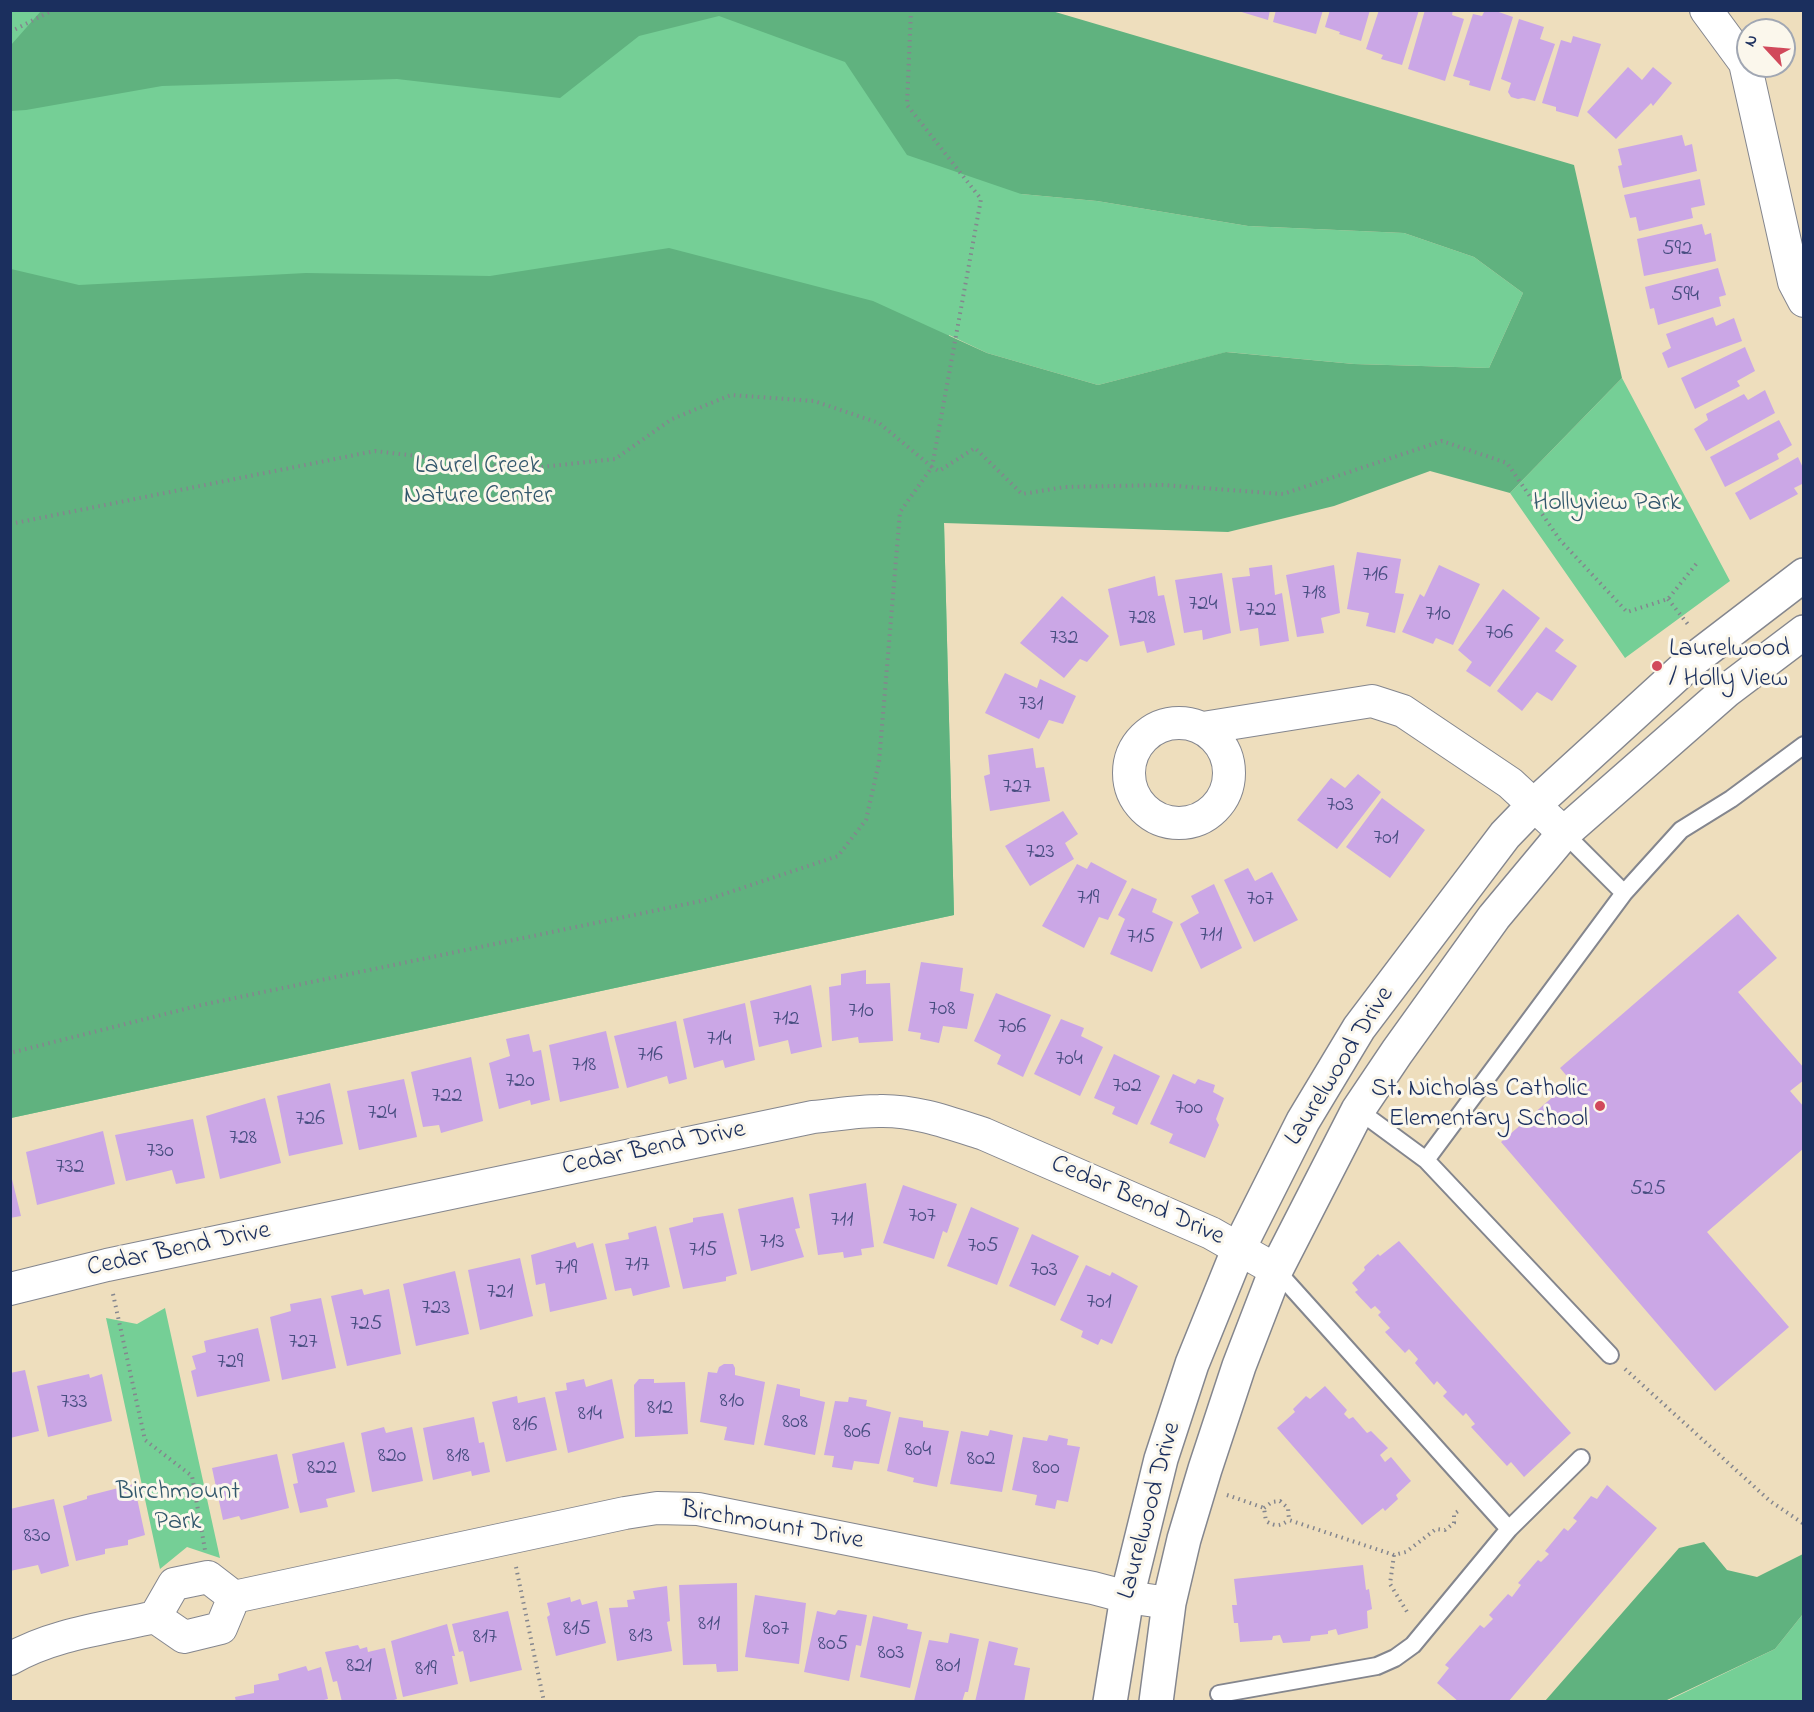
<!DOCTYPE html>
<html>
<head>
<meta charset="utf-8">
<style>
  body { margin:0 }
  #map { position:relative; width:1814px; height:1712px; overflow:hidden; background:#eedebd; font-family:"Indie Flower",sans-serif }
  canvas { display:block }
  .frame { position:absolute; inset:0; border:12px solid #1b2f5e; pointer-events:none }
  .north { position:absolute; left:1736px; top:18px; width:60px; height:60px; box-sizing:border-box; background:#fbf7ec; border:2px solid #a1a7b3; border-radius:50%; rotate:296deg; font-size:16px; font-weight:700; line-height:24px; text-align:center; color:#1b2f5e }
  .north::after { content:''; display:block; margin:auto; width:21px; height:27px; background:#d1495b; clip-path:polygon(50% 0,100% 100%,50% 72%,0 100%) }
</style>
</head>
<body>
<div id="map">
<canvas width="1814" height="1712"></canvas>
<div class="frame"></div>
<div class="north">N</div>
</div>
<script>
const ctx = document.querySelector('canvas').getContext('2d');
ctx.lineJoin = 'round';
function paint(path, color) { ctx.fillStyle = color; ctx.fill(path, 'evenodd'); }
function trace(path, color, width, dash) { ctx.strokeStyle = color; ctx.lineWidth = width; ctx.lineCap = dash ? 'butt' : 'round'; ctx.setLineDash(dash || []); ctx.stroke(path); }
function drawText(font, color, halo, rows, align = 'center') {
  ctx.font = font + ' "Indie Flower",sans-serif'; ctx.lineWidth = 6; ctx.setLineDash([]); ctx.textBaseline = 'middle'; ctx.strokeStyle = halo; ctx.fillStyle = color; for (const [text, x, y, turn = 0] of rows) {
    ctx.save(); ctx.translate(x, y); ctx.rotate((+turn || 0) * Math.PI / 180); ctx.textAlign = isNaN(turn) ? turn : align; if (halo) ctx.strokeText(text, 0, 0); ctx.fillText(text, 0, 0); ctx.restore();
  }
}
paint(new Path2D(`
  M10,11H956L1021,194L1097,201L1248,226L1404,233L1474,257L1523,293L1489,368L1354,364L1227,352L1098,385L987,353L949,335L944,522L954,915L11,1118Z
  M1622,378L1730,581L1625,658L1510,493Z
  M165,1308L220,1558L187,1547L160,1569L106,1318L137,1324Z
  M1803,1614V1701L1665,1702L1775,1649Z`), '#75cf96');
paint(new Path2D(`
  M41,11H1052L1574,165L1622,378L1510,493L1430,471L1334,506L1228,532L944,523L954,915L11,1118V269L79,285L306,273L490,276L669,248L873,301L987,353L1098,385L1226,352L1354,364L1489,368L1523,293L1474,257L1404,233L1248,226L1097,201L1021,194L907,155L845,62L719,16L639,36L560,98L397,79L162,86L26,110L11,111V45Z
  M1704,1542L1727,1570L1757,1577L1803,1554V1614L1775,1649L1665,1701H1545L1679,1548Z`), '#60b27f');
paint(new Path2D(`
  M1235,10H1270L1268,20Z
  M1276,10H1323L1316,34L1273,22Z
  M1330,10H1370L1361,41L1339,34L1340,32L1325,27Z
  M1379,10H1419L1402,65L1381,59L1383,55L1366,49Z
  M1425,10H1453L1452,15L1464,19L1445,81L1408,69Z
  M1485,10H1493L1513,17L1490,91L1469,85L1470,81L1453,76L1473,14L1482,16Z
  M1519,19L1544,27L1540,39L1555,44L1535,101L1523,98L1518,99L1511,97L1508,92L1511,83L1501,79Z
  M1573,36L1601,44L1578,117L1556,111V107L1542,103L1561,40L1571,43Z
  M1628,67L1642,80L1653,67L1672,83L1653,106L1651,103L1616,139L1587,112Z
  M1682,135L1685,146L1692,144L1697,171L1623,188L1618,166L1622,165L1618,149Z
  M1700,179L1705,205L1691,208L1693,218L1639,231L1636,217L1630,218L1624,195Z
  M1702,224L1705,235L1711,233L1716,261L1644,276L1637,239Z
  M1718,268L1726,295L1719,297L1721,306L1658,325L1654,308L1650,309L1645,287Z
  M1713,317L1716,326L1734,318L1742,341L1668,368L1662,353L1671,348L1666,334Z
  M1745,347L1755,371L1737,381L1740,386L1695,409L1681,378Z
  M1765,390L1775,413L1706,451L1694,429L1708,420L1706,414L1744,394L1748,400Z
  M1779,420L1792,445L1777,454L1779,459L1725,487L1710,457Z
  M1798,457L1804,470V483L1794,488L1798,494L1750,520L1735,493Z
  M1357,552L1401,559L1395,593L1404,594L1395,633L1366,626L1369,613L1347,609Z
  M1272,565L1275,595L1282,593L1289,641L1260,646L1258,628L1240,631L1232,578L1250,576L1249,568Z
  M1334,565L1340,613L1321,618L1324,633L1297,637L1286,575Z
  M1439,565L1480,584L1453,645L1436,638L1433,644L1402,632L1420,594L1424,597Z
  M1222,573L1231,633L1203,640L1202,630L1184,633L1175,580Z
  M1155,576L1158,596L1164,595L1175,645L1147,653L1144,641L1120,646L1108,589Z
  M1503,589L1540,618L1490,687L1466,671L1472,662L1458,650Z
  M1062,596L1109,636L1087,662L1080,659L1064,678L1020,643Z
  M1546,627L1564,640L1555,651L1577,666L1552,701L1537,692L1522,711L1497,691Z
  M1005,673L1037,688L1040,679L1076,696L1063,724L1049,720L1039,739L985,713Z
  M1033,748L1036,768L1044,767L1050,801L990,811L984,776L990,774L988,755Z
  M1358,774L1381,792L1337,849L1297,820L1331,778L1345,788Z
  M1382,798L1425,830L1390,878L1346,847Z
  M1063,811L1078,834L1065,843L1074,859L1030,886L1005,846Z
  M1091,862L1127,881L1108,920L1099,917L1084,948L1042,926L1077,864L1087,869Z
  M1248,868L1255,881L1272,872L1298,920L1254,942L1224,880Z
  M1214,884L1242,948L1201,969L1180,924L1199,913L1191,896Z
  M1132,888L1157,899L1152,912L1173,922L1152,972L1110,954L1125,919L1118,915Z
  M1738,914L1777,958L1738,992L1804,1068V1080L1790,1091L1804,1107V1148L1707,1232L1789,1327L1715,1391L1501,1142L1571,1081L1560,1068Z
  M921,962L963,968L960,991L974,994L967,1029L943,1026L939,1043L920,1039L921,1033L908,1031Z
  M866,970V984L890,983L893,1041L859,1043L858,1037L832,1041L829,987L841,985V974Z
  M811,985L822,1047L791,1054L788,1040L759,1047L750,1001Z
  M996,993L1051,1015L1023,1077L997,1064L1001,1055L974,1041Z
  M745,1003L755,1060L725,1068L723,1060L694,1068L683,1019Z
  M1061,1019L1084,1028L1081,1036L1103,1047L1080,1096L1034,1074Z
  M676,1021L687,1079L669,1084L667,1076L627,1088L614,1036Z
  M606,1031L619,1088L560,1102L549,1045Z
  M529,1034L533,1052L541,1050L550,1100L531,1105L530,1100L499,1109L489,1063L510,1056L506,1039Z
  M1114,1054L1160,1076L1137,1125L1112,1114L1115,1107L1094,1098Z
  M471,1057L483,1121L441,1133L439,1125L423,1127L411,1072Z
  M1173,1074L1195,1084L1198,1079L1215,1085L1213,1092L1224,1098L1216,1119L1219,1125L1205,1158L1169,1143L1173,1134L1150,1124Z
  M404,1079L417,1137L359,1150L347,1091Z
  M330,1083L343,1144L289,1156L277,1096Z
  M265,1098L281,1163L220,1179L206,1116Z
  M193,1119L205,1178L176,1184L172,1170L126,1181L115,1135Z
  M103,1131L115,1184L37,1205L26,1152Z
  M10,1171L21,1216L10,1218Z
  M866,1183L874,1247L861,1249L862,1255L844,1258L843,1252L818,1255L809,1194Z
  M903,1185L957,1204L947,1233L943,1231L934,1259L883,1243Z
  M793,1197L800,1228L795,1229L804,1257L751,1271L738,1209Z
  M971,1207L1019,1228L997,1285L947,1266Z
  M723,1213L737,1274L726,1277V1281L683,1289L669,1228L693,1222V1218Z
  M656,1226L670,1287L633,1296L631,1288L615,1291L605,1244L629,1239L628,1233Z
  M1032,1234L1079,1256L1055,1306L1009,1286Z
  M1399,1241L1571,1433L1524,1477L1511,1462L1507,1466L1471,1427L1475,1424L1466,1413L1463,1416L1443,1396L1447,1392L1437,1381L1434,1385L1415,1363L1418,1359L1409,1349L1405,1353L1385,1332L1390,1328L1378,1315L1381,1312L1375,1306L1371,1309L1355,1292L1358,1290L1352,1283L1365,1270L1364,1267L1378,1254L1380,1256Z
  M575,1242L577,1248L593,1243L607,1299L550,1312L545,1283L536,1285L531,1255Z
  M520,1258L533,1316L480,1330L468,1270Z
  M1086,1265L1110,1276L1112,1272L1138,1286L1112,1344L1101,1339L1098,1345L1081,1337L1083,1331L1060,1320Z
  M455,1271L469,1334L416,1346L403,1284Z
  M362,1289L364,1295L389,1289L401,1354L347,1366L331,1296Z
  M321,1298L336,1368L282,1380L270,1317L291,1311L290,1304Z
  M258,1328L270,1381L197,1397L191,1371L196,1369L192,1356L206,1352L204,1341Z
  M724,1364H733L735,1368V1375L765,1382L754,1445L724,1440L727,1427L700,1422L708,1372L717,1373L719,1367Z
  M25,1370L39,1431L10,1438V1373Z
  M89,1374L90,1378L102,1374L112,1421L48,1437L37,1386Z
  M584,1379L586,1387L612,1379L624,1438L568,1453L555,1392L567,1390L566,1383Z
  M639,1379H654V1383L685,1382L688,1434L635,1437L634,1385Z
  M777,1384L800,1389V1396L825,1402L815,1455L764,1445Z
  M1325,1386L1347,1410L1344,1414L1349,1419L1353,1417L1367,1433L1371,1431L1388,1448L1380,1455L1385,1462L1391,1457L1411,1481L1396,1495L1398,1499L1385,1511L1383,1508L1362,1525L1277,1428L1295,1412L1293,1409L1306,1396L1310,1399Z
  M517,1396L518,1403L545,1397L557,1450L506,1462L492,1402Z
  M849,1397L867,1400L866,1406L891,1412L879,1464L854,1461L852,1470L832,1467L834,1456L824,1455L835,1401L848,1402Z
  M474,1417L479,1443L484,1442L490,1472L472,1476L471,1471L433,1480L423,1428Z
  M899,1417L923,1421V1427L949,1431L937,1487L913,1482L914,1478L887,1471Z
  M384,1427L386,1433L412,1427L423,1481L372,1492L361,1433Z
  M990,1430L1013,1435L1002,1492L950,1484L961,1431L988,1436Z
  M1049,1435L1068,1439L1067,1445L1080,1447L1068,1502L1057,1500L1055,1509L1035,1505L1037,1495L1012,1490L1023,1437L1047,1441Z
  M344,1442L355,1492L326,1499L328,1507L300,1513L293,1484L298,1483L292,1454Z
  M277,1454L289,1508L241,1520L239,1516L223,1520L212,1468Z
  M134,1484L145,1535L128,1540V1545L105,1549V1554L76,1561L63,1506L87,1499V1496Z
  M1607,1485L1657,1528L1508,1702H1459L1437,1683L1449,1668L1445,1665L1480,1625L1484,1628L1493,1619L1489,1615L1508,1594L1512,1597L1521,1585L1518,1583L1538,1560L1541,1562L1549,1554L1545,1551L1564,1528L1568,1531L1577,1521L1573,1518L1591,1496L1597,1499Z
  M54,1499L69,1566L41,1574L38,1565L10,1571V1509Z
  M1363,1565L1366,1590L1369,1589L1372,1609L1367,1611L1368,1628L1338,1635L1336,1629L1328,1631V1634L1311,1636L1310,1641L1283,1643L1280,1635L1273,1636L1272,1640L1240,1642L1238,1623H1234L1232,1605H1237L1234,1579Z
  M737,1583L738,1671L717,1672L716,1664L683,1665L679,1585Z
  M667,1586L670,1621L667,1622L672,1651L617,1661L609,1608L628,1607L627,1600L635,1599L633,1591Z
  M755,1595L806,1603L799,1664L745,1657Z
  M570,1597L571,1602L580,1599L582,1605L597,1601L606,1643L556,1656L547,1617L550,1615L547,1603Z
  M838,1610L867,1615L861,1646L856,1645L849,1681L804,1672L817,1611L835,1615Z
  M508,1611L522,1670L470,1682L463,1651L459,1652L452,1624Z
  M873,1616L908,1624L907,1629L922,1632L910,1688L860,1677Z
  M447,1624L455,1656H452L458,1684L403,1697L391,1641Z
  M950,1633L979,1639L968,1692H965L962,1702L914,1701L929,1640L948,1643Z
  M989,1641L1018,1648L1014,1665L1030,1668L1024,1702H975Z
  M358,1645L360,1649L367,1647L368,1652L385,1648L397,1699L388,1702H342L337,1681L333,1682L325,1652Z
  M306,1666L308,1671L321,1667L328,1699L316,1702H236L235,1697L254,1693V1685L279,1680L278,1674Z`), '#cba7e6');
const service = new Path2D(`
  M1564,833L1624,893
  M1358,1110L1426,1160L1610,1355
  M1426,1160L1624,893L1681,830L1731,799L1804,745
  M1509,1529L1581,1458
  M1219,1694L1377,1666L1395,1658L1413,1645L1509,1529L1276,1270`);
const minor = new Path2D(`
  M1706,10L1745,63L1794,282L1804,301
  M1129 773a50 50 0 1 1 100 0a50 50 0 1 1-100 0Z
  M1203,728L1372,701L1403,711L1510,783L1564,833
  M10,1289L107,1265L813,1117C835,1115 857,1111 879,1111C915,1110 950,1123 984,1134L1211,1233L1276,1270
  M155,1617L184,1637L221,1628L234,1597
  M10,1659C53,1634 107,1628 155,1617L174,1584L208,1577L234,1597L625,1513L657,1508L698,1509L1093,1588L1127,1597L1169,1603`);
const tertiary = new Path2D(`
  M1110,1702L1127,1597L1161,1459L1192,1364L1239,1248L1303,1121L1359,1028L1505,835L1533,806L1693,660L1804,575
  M1156,1702L1169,1603L1184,1539L1205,1469L1239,1366L1276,1270L1358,1110L1397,1052L1494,917L1564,833L1726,691L1804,632`);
trace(service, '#84868e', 20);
trace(minor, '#84868e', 34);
trace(tertiary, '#84868e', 36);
trace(new Path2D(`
  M911,10L907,105L981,199L932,467L939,471L975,448L1022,494L1065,487L1163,485L1283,494L1442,441L1507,463L1560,540L1627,612L1668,599L1697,563
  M10,32L53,10
  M10,524L375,451L523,469L615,459L672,419L731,395L814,401L879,423L932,467L900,512L879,762L866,820L838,856L706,900L201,1005L10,1053
  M1668,599L1690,627
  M113,1294L145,1440L192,1476L205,1550
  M1625,1369L1770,1501L1804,1524
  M1227,1495L1264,1508L1266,1521C1276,1527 1280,1526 1289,1520
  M1264,1508L1272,1502L1280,1501L1288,1508L1289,1520L1394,1555L1406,1552L1436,1529L1445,1530L1454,1523V1514L1461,1509
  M1394,1555L1390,1584L1409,1615
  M516,1567L544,1702`), '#84868e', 4, [1.5, 4.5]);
trace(service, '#fff', 16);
trace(minor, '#fff', 32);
trace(tertiary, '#fff', 33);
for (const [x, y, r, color] of [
  [1657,666,6,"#d1495b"],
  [1600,1106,6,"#d1495b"]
]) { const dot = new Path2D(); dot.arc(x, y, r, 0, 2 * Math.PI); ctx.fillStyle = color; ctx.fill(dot); trace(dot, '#fbf7ec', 2); }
drawText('22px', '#474d80', null, [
  ["592",1677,250],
  ["594",1685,296],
  ["716",1375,576],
  ["718",1314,594],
  ["724",1203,605],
  ["722",1261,611],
  ["710",1438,615],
  ["728",1142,619],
  ["706",1499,634],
  ["732",1064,639],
  ["731",1031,705],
  ["727",1017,788],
  ["703",1340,806],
  ["701",1386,839],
  ["723",1040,853],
  ["719",1088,899],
  ["707",1260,900],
  ["711",1211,936],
  ["715",1141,938],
  ["708",942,1010],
  ["710",861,1012],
  ["712",786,1020],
  ["706",1012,1028],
  ["714",719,1040],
  ["716",650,1056],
  ["704",1069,1060],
  ["718",584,1066],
  ["720",520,1082],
  ["702",1127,1087],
  ["722",447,1097],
  ["700",1189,1109],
  ["724",382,1114],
  ["726",310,1120],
  ["728",243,1139],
  ["730",160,1152],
  ["732",70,1168],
  ["525",1648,1190],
  ["707",922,1217],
  ["711",842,1221],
  ["713",772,1243],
  ["705",983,1247],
  ["715",703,1251],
  ["717",637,1266],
  ["719",566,1269],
  ["703",1044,1271],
  ["721",500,1293],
  ["701",1099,1303],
  ["723",436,1309],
  ["725",366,1325],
  ["727",303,1343],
  ["729",230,1363],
  ["810",732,1402],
  ["733",74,1403],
  ["812",660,1409],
  ["814",590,1415],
  ["808",795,1423],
  ["816",525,1426],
  ["806",857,1433],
  ["804",918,1451],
  ["820",392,1457],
  ["818",458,1457],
  ["802",981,1460],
  ["822",322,1469],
  ["800",1046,1469],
  ["830",37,1537],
  ["811",709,1625],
  ["815",577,1630],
  ["807",776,1630],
  ["813",641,1637],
  ["817",485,1638],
  ["805",833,1645],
  ["803",891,1654],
  ["821",359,1667],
  ["801",948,1667],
  ["819",426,1670]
]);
drawText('26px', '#32576c', '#fbf7ec', [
  ["Laurel Creek",478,468],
  ["Nature Center",478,498],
  ["Hollyview Park",1607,505],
  ["Birchmount",178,1494],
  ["Park",178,1524]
]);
drawText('26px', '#1b2f5e', '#fbf7ec', [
  ["Laurelwood",1669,651],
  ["/ Holly View",1669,681],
  ["St. Nicholas Catholic",1588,1091,"right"],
  ["Elementary School",1588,1121,"right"]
], 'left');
drawText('26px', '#1b2f5e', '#fbf7ec', [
  ["Laurelwood Drive",1341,1067,-58],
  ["Cedar Bend Drive",654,1150,-12],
  ["Cedar Bend Drive",1137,1202,24],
  ["Cedar Bend Drive",179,1251,-12],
  ["Laurelwood Drive",1151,1511,-75],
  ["Birchmount Drive",772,1527,10]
]);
</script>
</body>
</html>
